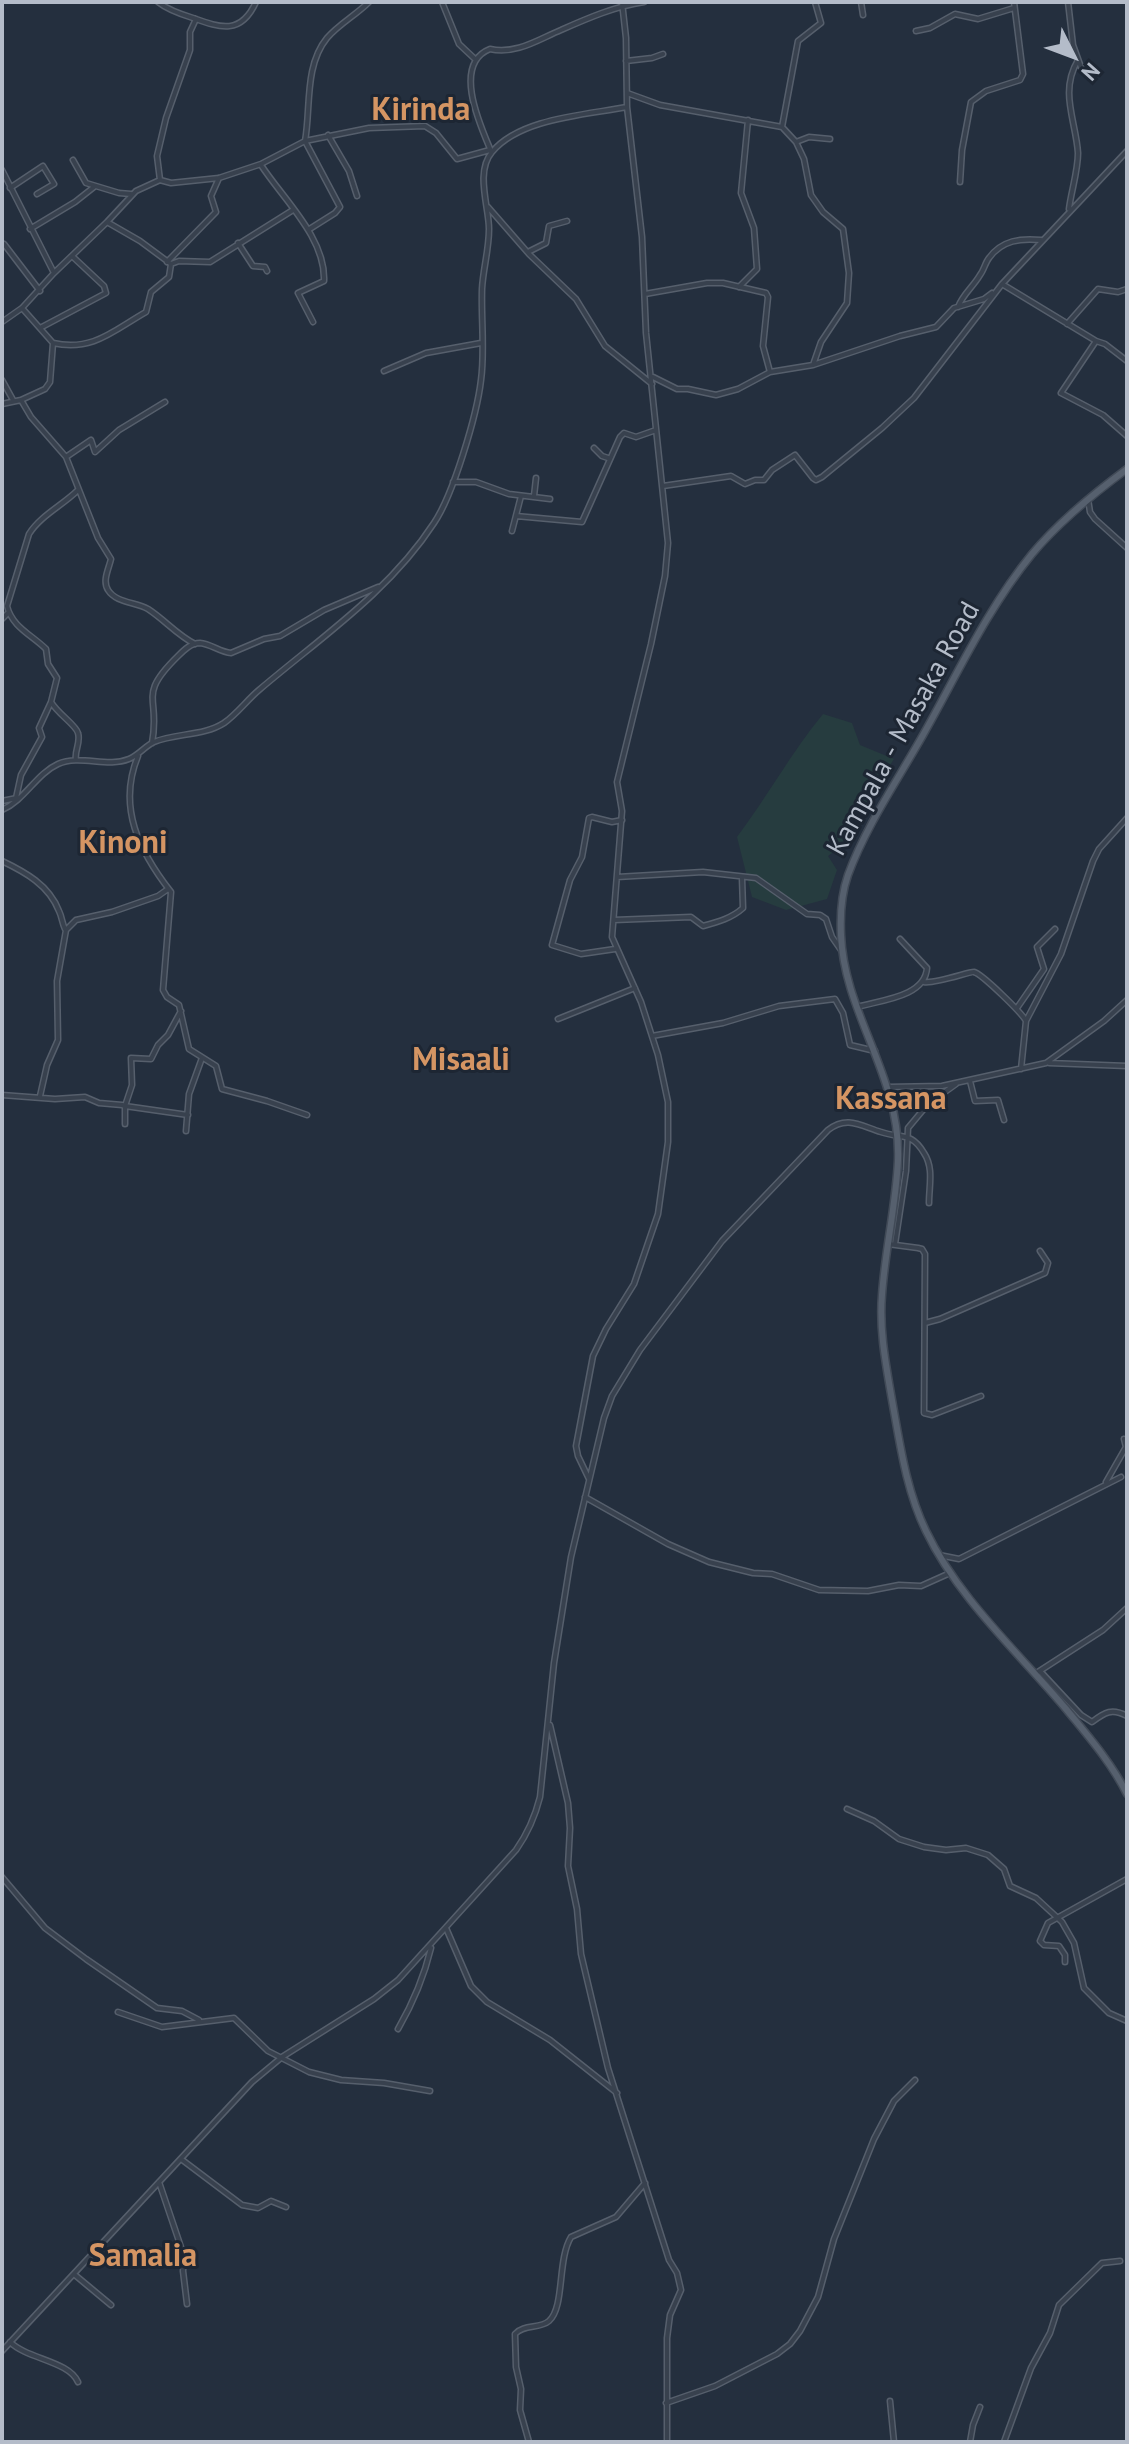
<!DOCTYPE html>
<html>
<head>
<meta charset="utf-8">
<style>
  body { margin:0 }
  #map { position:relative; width:1129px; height:2444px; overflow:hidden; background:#242f3e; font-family:"PT Sans",sans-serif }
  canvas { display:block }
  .frame { position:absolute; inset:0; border:4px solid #b4bcc9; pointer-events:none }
  .north { position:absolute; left:1033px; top:16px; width:80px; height:80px; -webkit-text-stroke:6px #1d2633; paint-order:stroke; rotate:132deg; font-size:22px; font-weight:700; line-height:32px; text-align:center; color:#b4bcc9 }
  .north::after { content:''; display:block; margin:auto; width:28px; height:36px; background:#b4bcc9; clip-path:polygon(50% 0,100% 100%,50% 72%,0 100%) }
</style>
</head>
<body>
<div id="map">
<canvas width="1129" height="2444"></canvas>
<div class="frame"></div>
<div class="north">N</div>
</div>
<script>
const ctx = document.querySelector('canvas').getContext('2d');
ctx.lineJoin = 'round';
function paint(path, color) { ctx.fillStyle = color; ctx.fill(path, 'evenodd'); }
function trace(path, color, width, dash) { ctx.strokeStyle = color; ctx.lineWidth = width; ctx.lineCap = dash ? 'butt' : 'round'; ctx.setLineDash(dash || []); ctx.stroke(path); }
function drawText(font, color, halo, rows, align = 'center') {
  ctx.font = font + ' "PT Sans",sans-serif'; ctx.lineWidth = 6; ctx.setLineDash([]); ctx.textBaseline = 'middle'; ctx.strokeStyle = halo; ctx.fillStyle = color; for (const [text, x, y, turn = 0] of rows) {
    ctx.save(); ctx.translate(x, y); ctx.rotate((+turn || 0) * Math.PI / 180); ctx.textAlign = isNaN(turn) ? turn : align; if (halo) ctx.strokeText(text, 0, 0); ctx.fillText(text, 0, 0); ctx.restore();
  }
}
paint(new Path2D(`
  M823,714L852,723L860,745L894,759L876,787L850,840L828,856L837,870L827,899L786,910L752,897L737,837C767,797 791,753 823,714Z`), '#263c3f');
const minor = new Path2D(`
  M158,2C168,10 180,14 193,18C221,28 241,35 256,2
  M442,2L459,44L476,60
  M861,2L863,15
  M1068,2L1073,45L1082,70
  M916,31L930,28L955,14L978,19L1014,8
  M626,61L652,58L663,54
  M627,93L660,105L782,127L796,142L804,159L811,195L823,212L843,229L849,273L847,303L821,342L813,365
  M782,127L798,41L821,23L815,2
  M328,135L349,171L357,196
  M796,142L809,137L830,139
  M491,151C480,125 452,64 490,49C516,55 539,39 561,30C588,18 616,6 644,2
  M73,160L86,183L119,193L131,194
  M261,165C283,199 326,238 324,281L298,293L313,322
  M2,170L54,273L107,222L136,191L160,180L171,183L219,178L261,164L305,141C311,109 304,66 327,38C339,24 356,15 369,2
  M160,180L157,156L166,118L190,50V32L196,19
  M960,182L962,150L971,102L986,91L1020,80L1023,74L1014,2
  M10,188L43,166L54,184L37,194
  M488,207L529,254L576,299L605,346L652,384
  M1069,209C1071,192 1078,171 1078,153C1076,121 1059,92 1078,60
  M30,229L75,202L94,187
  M308,230L335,213L340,207L305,141L369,128L425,126L436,133L457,159L490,150
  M238,243L253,266L265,267L267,271
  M4,244L40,291
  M528,252L546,243L549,226L567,221
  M167,262L216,212L211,196L219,178
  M171,264L179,261L210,262L293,210
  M1002,284L1096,341L1061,393L1103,415L1127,436
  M739,287L757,269L754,228L741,193L748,120
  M645,294L707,283H723L766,293L768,297L763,346L770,372
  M958,307C963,294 973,287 980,275C984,270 985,263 989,258C1002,240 1021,238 1041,240
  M2,322L22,308
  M1067,324L1098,289L1118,292L1127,289
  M40,328L106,293L104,286L72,256
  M1096,341L1105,344L1127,361
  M53,343C93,352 114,330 146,312L151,292L169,277L171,264L140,241L107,222
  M384,371L426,353L481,343
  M653,377L677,389H688L716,395L738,389L770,372L813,365L900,336L936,327L954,308L984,299L992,293
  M2,380L13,400
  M21,400L31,417L66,457L98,538L111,559C109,568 102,581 108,590C116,603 136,602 148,609C165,620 177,635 195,644
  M2,404L21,400L45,389L50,382L53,343L22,308L54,273
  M594,448L602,456L608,458
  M66,457L91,440L95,452L119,430L165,402
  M453,482H476L509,494L550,499
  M663,486L731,476L745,484L755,480H764L772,470L795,455L813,478L816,480L822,477L882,428L914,398L1002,284L1127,151
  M534,496L536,478
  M1088,499L1090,512L1095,519L1127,548
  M516,516L582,522L620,437L624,433L636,437L656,430
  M512,531L521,496
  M2,619L8,613
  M152,743C161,696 136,697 178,656C184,650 191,643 200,643C211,644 220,652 231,653L264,639L280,636L324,610L378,587
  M138,756C117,807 139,851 171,892L163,990L167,997L179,1005L189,1049L216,1066L222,1089L267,1101L307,1115
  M76,760C74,751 81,743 78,733C76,725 58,714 51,702L57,678L48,664L46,649C32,635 12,627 7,606L29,534C40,516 63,505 78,490
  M16,798L21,775L42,737L39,728L51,702
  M2,801L17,798
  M2,810C25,800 36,774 58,764C80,754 107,768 129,759C139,755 145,746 154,742C176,733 204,736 224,723C237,714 247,700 259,690C320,638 389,592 434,523C453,495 477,415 481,380C485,351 481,319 482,289C483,269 489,250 489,229C489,207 475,172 492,152C520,118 586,115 627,107
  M2,861C25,872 49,885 59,911C62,917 62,923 65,929
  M617,877L703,872L756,878L807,914L820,915L826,919L832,937L841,950
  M614,920L691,917L703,926C718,922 732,918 743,908L742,878
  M615,949L581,954L552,945L570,880L582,857L589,818L592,817L612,822L622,820
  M924,982C936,984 971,971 974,972C982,974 1022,1013 1026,1021
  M857,1007C881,1000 925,997 927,968L900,939
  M1017,1008L1044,969L1037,947L1055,929
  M181,1011L168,1035L158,1045L151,1059L131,1058L132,1085L125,1106L188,1115
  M558,1019L635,988
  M652,1036L723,1023L779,1006L835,999L843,1013L850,1045L875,1051
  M1049,1063L1127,1066
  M1021,1069L1026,1021L1061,954L1093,861L1099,849L1127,818
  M970,1081L975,1101L998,1100L1004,1120
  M888,1087L942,1086L1046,1063L1104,1021L1127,1000
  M2,1095L55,1099L85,1097L99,1103L122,1105L125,1106V1124
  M40,1096L47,1065L58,1040L57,981L66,930L76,920L112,912L158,896L168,889
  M186,1131L189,1094L202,1058
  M888,1244L918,1248L922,1249L925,1254L924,1413L932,1415L981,1396
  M895,1244L906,1171L908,1128L928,1104L956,1084
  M925,1323L940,1319L1045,1273L1048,1263L1040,1251
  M589,1479L578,1456L576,1446L593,1356L606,1329L634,1284L658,1214L668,1142V1102L658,1055L641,1002L612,937L622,811L617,782L651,644L665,576L668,543L646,333L642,237L627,107L626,38L622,2
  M1106,1482L1126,1447L1124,1439
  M585,1497L668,1544L709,1562L753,1573L772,1574L819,1590L868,1591L899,1585L921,1586L950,1573
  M939,1555L959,1559L1121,1477
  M1040,1671L1081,1715L1092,1722C1105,1712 1112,1708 1127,1716
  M1038,1672L1103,1630L1127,1608
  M550,1725L568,1803L570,1828L568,1866L577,1909L581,1954L608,2068L669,2260L677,2273L681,2290L670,2315L667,2338V2442
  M847,1809L874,1821L899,1839L924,1847L946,1850L966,1848L988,1855L1004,1869L1010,1886L1036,1898L1062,1922L1074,1943L1084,1988L1109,2013L1127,2021
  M2,1877L45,1928L86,1959L157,2008L182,2011L199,2020
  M446,1928L471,1986L487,2002L550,2040L617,2093
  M1065,1962V1955L1059,1946L1044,1945L1040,1941L1048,1923L1127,1879
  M118,2012L162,2027L234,2018L268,2051L309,2072L341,2080L384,2083L430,2091
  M398,2029C413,2003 424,1977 431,1948
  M181,2159L242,2205L258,2208L271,2201L286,2207
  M159,2182L184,2256L183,2271L187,2304
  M75,2275L111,2305
  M10,2342C27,2359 69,2361 78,2382
  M2,2351L252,2082L282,2057L374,1999L398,1980L516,1850C528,1833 535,1817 540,1797L554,1663L571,1557L604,1418L612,1396L640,1350L722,1241L828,1130C847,1115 861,1126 881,1132C901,1139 911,1131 924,1153C934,1168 929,1186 929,1203
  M890,2401L894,2442
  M666,2403L715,2386L777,2354L790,2344L800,2331L818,2297L834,2239L874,2139L894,2101L915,2080
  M529,2442L520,2410L521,2389L516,2367L515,2334C524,2324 540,2329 549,2321C565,2307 557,2260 571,2237L616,2217L645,2183
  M970,2442L973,2425L980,2407
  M1004,2442L1031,2368L1050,2333L1059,2305L1102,2263L1120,2261`);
const primary = new Path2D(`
  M1127,469C1093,494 1059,522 1032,554C987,609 957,675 923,735C897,781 866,826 848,875C841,895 840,914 841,935C844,1014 901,1076 898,1160C896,1205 885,1250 882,1295C879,1330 886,1365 892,1400C900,1444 906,1490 926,1531C958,1598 1018,1652 1066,1709C1088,1736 1111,1762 1127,1794`);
trace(minor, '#565f6c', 7);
trace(primary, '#414a57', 9);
trace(minor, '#38414e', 4);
trace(primary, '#56606e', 6);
drawText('28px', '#b4bcc9', '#1d2633', [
  ["Kampala - Masaka Road",904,729,-61]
]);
drawText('bold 32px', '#d59563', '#1d2633', [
  ["Kirinda",421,111],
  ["Kinoni",123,844],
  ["Misaali",461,1061],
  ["Kassana",891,1100],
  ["Samalia",143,2257]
]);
</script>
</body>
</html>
